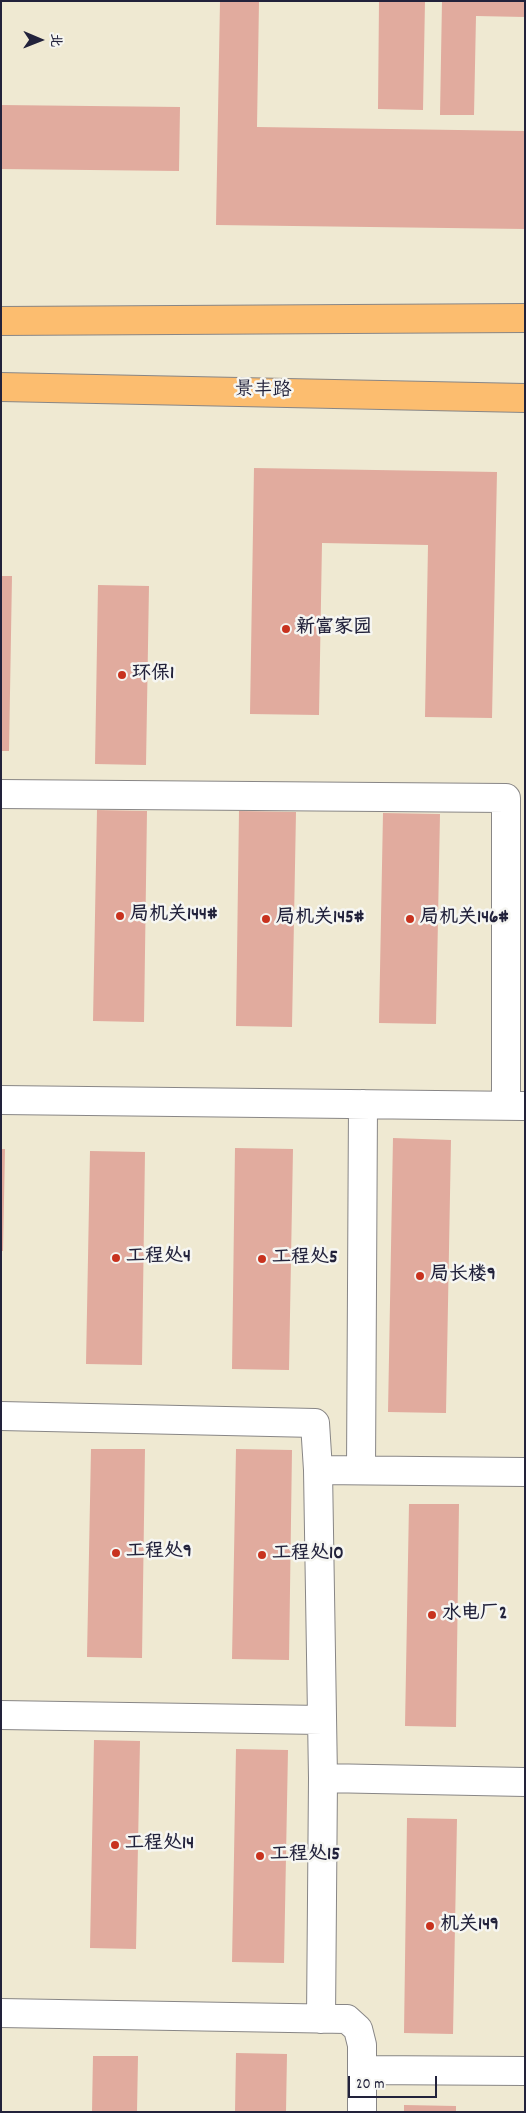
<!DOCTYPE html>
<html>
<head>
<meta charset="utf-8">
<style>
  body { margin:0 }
  #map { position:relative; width:526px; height:2113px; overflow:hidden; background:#efe9d2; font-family:Dekko,"LXGW WenKai TC",sans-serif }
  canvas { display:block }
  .frame { position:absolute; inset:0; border:2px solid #22223b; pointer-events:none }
  .north { position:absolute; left:15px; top:15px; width:50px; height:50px; -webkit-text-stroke:4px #f6f6f2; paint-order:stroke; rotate:91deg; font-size:14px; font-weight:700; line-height:20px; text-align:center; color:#22223b }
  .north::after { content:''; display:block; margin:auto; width:18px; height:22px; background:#22223b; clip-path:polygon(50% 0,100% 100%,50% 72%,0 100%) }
  .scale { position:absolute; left:348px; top:2076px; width:89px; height:22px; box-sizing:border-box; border:2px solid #22223b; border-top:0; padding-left:6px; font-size:15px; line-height:18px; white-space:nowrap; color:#22223b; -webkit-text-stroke:4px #f6f6f2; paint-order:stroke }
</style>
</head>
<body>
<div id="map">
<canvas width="526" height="2113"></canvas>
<div class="frame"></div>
<div class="north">北</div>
<div class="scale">20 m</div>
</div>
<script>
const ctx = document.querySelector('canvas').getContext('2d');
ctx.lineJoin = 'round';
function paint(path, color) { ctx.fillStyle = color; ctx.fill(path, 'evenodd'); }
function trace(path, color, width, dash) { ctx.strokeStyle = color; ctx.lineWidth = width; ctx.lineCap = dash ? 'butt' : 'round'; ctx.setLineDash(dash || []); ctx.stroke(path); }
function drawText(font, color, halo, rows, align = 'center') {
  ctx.font = font + ' Dekko,"LXGW WenKai TC",sans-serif'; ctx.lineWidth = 5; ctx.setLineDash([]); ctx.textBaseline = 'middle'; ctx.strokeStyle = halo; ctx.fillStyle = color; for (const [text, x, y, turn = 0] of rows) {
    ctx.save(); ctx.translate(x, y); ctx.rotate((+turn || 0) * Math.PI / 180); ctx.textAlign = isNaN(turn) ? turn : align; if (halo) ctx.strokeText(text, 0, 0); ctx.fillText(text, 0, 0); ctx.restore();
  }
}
paint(new Path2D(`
  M220,1H259L257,127L525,131V229L216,225Z
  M379,1H425L423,110L378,109Z
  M442,1H525V17L476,16L474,115H440Z
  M1,105L180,107L179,171L1,169Z
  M254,468L497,472L492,718L425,717L428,545L322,543L319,715L250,714Z
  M1,576H12L9,751H1Z
  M98,585L149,586L146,765L95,764Z
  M97,810L147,811L144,1022L93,1021Z
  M239,811L296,812L292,1027L236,1026Z
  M383,813L440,814L436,1024L379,1023Z
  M393,1138L451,1140L446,1413L388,1412Z
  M235,1148L293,1149L289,1370L232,1369Z
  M1,1149H5L3,1251H1Z
  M90,1151L145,1152L142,1365L86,1364Z
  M91,1449H145L142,1658L87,1657Z
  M236,1449L292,1450L289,1660L232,1659Z
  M409,1504H459L456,1727L405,1726Z
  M94,1740L140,1741L136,1949L90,1948Z
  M236,1749L288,1750L284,1963L232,1962Z
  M407,1818L457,1819L453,2034L404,2033Z
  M236,2053L287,2054L286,2112H235Z
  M93,2056H138L137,2112H92Z
  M404,2105L456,2106V2112H404Z`), '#e1ab9e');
const street = new Path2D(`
  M1,794L506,798V1106
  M1,1100L523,1106
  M1,1416L315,1423L318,1470L323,1778L321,2019
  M318,1470L525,1472
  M361,1470L363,1104
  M1,1715L322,1720
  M323,1778L525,1782
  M1,2013L347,2019L358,2029L362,2045V2112
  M362,2070L525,2071`);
const primary = new Path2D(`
  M1,321L525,318
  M1,387L525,398`);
trace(street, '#888686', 30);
trace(primary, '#888686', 30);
trace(street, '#fff', 28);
trace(primary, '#fcbd6f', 28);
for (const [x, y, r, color] of [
  [286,629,5,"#c8321e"],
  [122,675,5,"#c8321e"],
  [120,916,5,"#c8321e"],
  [266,919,5,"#c8321e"],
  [410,919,5,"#c8321e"],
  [116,1258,5,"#c8321e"],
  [262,1259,5,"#c8321e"],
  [420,1276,5,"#c8321e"],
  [116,1553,5,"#c8321e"],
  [262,1555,5,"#c8321e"],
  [432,1615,5,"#c8321e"],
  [115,1845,5,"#c8321e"],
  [260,1856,5,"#c8321e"],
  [430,1926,5,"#c8321e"]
]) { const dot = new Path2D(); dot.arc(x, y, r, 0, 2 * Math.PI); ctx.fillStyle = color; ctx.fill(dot); trace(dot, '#f6f6f2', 2); }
drawText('19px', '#22223b', '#f6f6f2', [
  ["景丰路",263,392,1]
]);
drawText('bold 19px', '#22223b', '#f6f6f2', [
  ["新富家园",296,629],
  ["环保1",132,675],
  ["局机关144#",130,916],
  ["局机关145#",276,919],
  ["局机关146#",420,919],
  ["工程处4",126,1258],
  ["工程处5",272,1259],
  ["局长楼9",430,1276],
  ["工程处9",126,1553],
  ["工程处10",272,1555],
  ["水电厂2",442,1615],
  ["工程处14",125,1845],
  ["工程处15",270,1856],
  ["机关149",440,1926]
], 'left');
</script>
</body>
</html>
